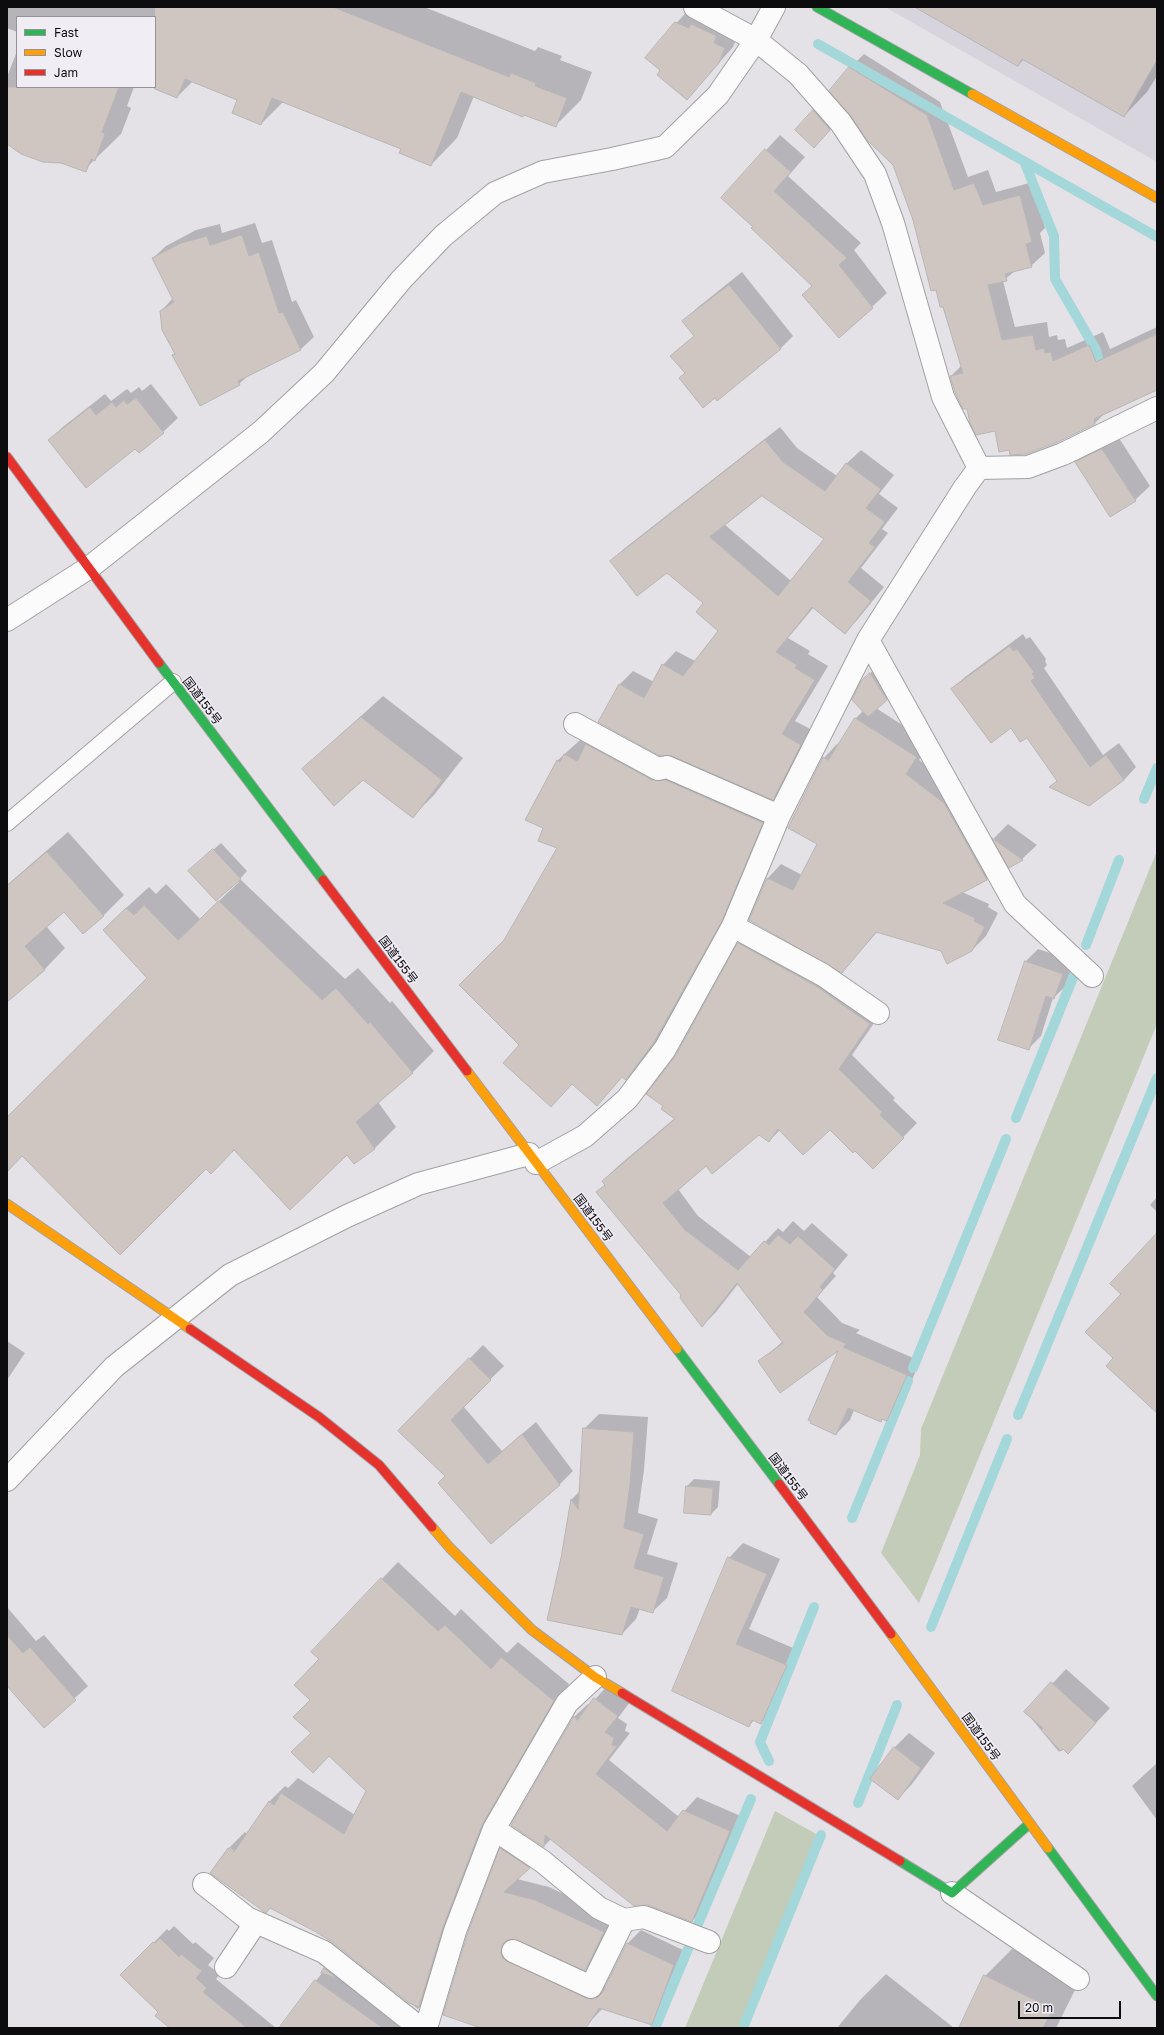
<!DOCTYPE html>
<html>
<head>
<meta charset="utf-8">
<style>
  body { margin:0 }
  #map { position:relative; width:1164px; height:2035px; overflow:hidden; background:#e4e2e6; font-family:"Golos Text",sans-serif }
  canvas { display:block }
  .frame { position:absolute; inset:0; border:8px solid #0c0b0d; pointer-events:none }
  .legend { position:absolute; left:16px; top:16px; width:140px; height:72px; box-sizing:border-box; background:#f1edf5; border:1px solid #959398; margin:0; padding:5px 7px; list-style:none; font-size:12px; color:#0c0b0d }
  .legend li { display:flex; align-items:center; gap:8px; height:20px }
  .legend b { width:20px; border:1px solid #959398 }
  .scale { position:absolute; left:1018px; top:2001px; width:103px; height:18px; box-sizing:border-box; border:2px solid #0c0b0d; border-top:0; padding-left:5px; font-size:12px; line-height:14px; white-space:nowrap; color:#0c0b0d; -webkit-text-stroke:3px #f1edf5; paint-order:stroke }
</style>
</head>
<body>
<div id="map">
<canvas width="1164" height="2035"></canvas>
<div class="frame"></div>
<ul class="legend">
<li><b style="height:5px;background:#30b455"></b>Fast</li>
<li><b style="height:5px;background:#ff9f0a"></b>Slow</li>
<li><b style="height:5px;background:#e5322d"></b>Jam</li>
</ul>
<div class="scale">20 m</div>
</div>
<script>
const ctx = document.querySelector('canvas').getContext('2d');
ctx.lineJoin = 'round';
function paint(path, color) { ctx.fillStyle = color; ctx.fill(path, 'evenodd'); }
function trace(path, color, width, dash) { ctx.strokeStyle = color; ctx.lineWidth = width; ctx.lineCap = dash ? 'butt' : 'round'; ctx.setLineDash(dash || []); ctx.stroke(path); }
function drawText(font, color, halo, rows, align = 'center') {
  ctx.font = font + ' "Golos Text","Noto Sans JP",sans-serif'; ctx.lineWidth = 3; ctx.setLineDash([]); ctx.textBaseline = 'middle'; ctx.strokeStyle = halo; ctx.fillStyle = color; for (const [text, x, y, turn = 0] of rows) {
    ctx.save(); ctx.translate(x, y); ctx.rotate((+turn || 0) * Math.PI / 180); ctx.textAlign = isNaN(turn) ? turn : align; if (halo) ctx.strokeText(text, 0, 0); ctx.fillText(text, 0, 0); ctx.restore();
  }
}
paint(new Path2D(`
  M885,7H1157V162Z`), '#d8d4dd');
paint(new Path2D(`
  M1157,851V1024L919,1603L881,1553L920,1455L921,1429Z
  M775,1811L818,1835L741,2028H685Z`), '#c3ccb8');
paint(new Path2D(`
  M7,7H424L535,51L538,47L562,56L560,60L592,72L581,100L555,126L474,96L457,138L431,165L403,149L283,102L261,124L239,99L193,81L177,97L153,87H155V17H17V32L7,28Z
  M691,7L739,33L733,47L687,99L662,70L646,57Z
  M917,7H1157V76L1147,92L1124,116L1024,59L1018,65Z
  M17,51V87H134L127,106L131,108L121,134L87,167L7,143V77Z
  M864,54L940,102L968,177L988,170L996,192L1033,182L1045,228L1040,233L1045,253L1031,266L1016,270L1003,281L1015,327L1047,322L1049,337L1057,335L1058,340L1065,339L1067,348L1103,332L1110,349L1157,327V347L1106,412L1095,423L1009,449L996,430L968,407L951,376L962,365L914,220L894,164L850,68Z
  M820,103L837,122L821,140L796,130Z
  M780,135L805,157L788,176L861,243L854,250L887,293L840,336L813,285L754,227L722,198Z
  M255,223L262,243L272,240L292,302L296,300L314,337L301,349L249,375L239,384L174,355L175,353L161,311L173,298L153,258L166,246L196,230L220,224L222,233Z
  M742,272L793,336L780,349L685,373L672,356L695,335L684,321L697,308Z
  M151,384L178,418L163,432L136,448L49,440L64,426L105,394L111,401L127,389L131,393L139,387L142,391Z
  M780,427L797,448L837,476L846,464L861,450L894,475L879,494L898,508L882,529L888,533L861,568L884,587L858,619L845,632L814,607L788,638L810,651L808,654L828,666L795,721L814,731L787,785L773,799L599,722L620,684L633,671L654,682L663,665L676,651L695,661L719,631L704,603L667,572L612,561L625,548ZM762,494L825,539L791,581L724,524Z
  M1117,435L1150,486L1135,500L1076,462L1090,448Z
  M1023,634L1026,639L1030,637L1046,659L1045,661L1047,665L1044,668L1103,755L1119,743L1136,767L1124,780L1051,787L1058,780L1027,737L952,689L965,677Z
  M878,667L893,692L876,708L930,743L919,760L958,789L1000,865L986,879L962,892L989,904L988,907L998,913L986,936L972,950H941L878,931L842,972L750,920L768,878L781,864L802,875L818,844L824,758L837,744L839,745L856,718L863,711L869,674Z
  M383,696L463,758L434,795L412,817L363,779L303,769Z
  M601,730L667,766L777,808L736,905L669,1026L641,1064L626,1078L623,1076L597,1105L572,1083L521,1045L505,940L558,848L544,828L557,761L580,740L587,744Z
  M1008,824L1037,845L1022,859L1009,866L994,838Z
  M68,832L124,895L103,916L64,911L46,926L65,948L45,969L7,1001V885Z
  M221,843L247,871L240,879L345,979L358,968L390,1003L392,1001L434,1051L413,1072L378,1102L396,1127L374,1149L347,1154L235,1149L206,1168L7,1155V1118L148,978L126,908L149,887L156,894L166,884L200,919L239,882L197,864Z
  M753,930L883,1010L852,1055L895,1098L893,1100L917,1123L873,1168L830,1128L780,1130L769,1141L759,1134L706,1165L678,1189L698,1216L751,1257L778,1228L783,1232L793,1221L804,1231L812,1223L848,1255L833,1273L836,1276L817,1297L842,1323L860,1330L856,1333L920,1361L901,1406L887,1420L883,1419L881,1421L854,1410L850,1420L836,1434L840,1348L760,1362L783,1341L738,1284L716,1312L702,1326L683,1295L598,1192L605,1185L603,1181L617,1167L675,1118L664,1106L677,1056L739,944Z
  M1038,949L1074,961L1066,986L1053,998L1041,1036L1028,1049L999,1039L1026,961Z
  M1157,1197V1212L1150,1205Z
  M7,1341L25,1353L7,1380Z
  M483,1345L504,1366L463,1406L502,1451L536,1422L573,1471L560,1484L446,1476L399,1430Z
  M599,1414L648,1417L644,1470L638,1513L658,1519L647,1554L678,1563L667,1598L652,1612L640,1608L636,1619L622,1634L562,1559L572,1499L580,1491L584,1429Z
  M694,1479L720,1481L718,1507L711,1514L687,1486Z
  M743,1543L780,1559L749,1629L800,1651L776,1709L761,1723L754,1720L749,1726L673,1691L729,1558Z
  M398,1562L455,1616L461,1609L507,1653L518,1642L569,1684L498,1807L434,1993L418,2009L332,1941L211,1873L229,1848L245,1832L247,1834L269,1802L285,1786L288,1788L298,1778L355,1815L367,1791L312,1733L311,1700L320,1659L312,1652ZM230,1848L239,1855L230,1850Z
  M7,1607L36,1641L44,1635L88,1686L44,1726L7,1685Z
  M1066,1669L1110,1708L1068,1753L1063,1748L1059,1752L1026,1712Z
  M608,1685L630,1702L618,1718L627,1724L625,1731L630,1733L609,1760L679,1817L697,1797L743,1817L705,1908L692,1921L551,1839L544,1846L512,1825L574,1717L588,1704L590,1705Z
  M909,1733L935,1753L912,1784L898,1799L894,1748Z
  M1157,1763V1820L1132,1786Z
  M514,1835L543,1854L517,1879L549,1887L617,1919L598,1956L585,1969L514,1938L516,1945L521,1949L606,1987L627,1944L641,1930L687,1952L666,2010L652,2024L603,2008L588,2024L574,2028H483L501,1849Z
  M174,1926L193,1944L195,1942L214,1958L208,1965L220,1974L216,1979L276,2028H171L159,2011L122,1975L167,1929L169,1931Z
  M1012,1949L1079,1982L1056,2028H960L985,1976Z
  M338,1955L418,2028H280L325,1969Z
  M886,1974L954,2028H837L860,2000Z`), '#0003');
trace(new Path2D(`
  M818,44L1157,237
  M1024,161L1054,236L1055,279L1096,350L1102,374
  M1144,799L1157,768
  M1086,945L1119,860
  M1016,1118L1074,975
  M913,1368L1006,1139
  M1018,1415L1157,1078
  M852,1518L908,1381
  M931,1627L1007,1439
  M769,1761L760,1742L814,1607
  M858,1803L897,1705
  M698,1924L751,1799
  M655,2028L688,1949
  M743,2028L821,1835`), '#a3d7da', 10);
const building = new Path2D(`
  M155,7H333L509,77L511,73L536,83L535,86L567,98L556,127L524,115L523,117L461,92L431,166L399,153L401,149L272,98L261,125L232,113L237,100L185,79L177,98L155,89Z
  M915,7H1157V60L1124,117L1022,59L1018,66Z
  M675,22L689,28L691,24L717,36L714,43L725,48L719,63L687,100L657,75L660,70L645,58Z
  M849,67L927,115L954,190L974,183L983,205L1020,195L1032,242L1026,244L1032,267L1005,274L1007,281L988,285L1002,340L1033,335L1036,350L1044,348L1045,353L1051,352L1053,361L1089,345L1096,362L1157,334V390L1094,419L1095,424L1058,442L1026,454L1010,455L1009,450L999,452L995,431L976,435L970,423L967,409H963L955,392L950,376L963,373L943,307H940L936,290L931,291L913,220L893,165L867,140L850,115L829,91Z
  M7,87H119L102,132L105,134L95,161L91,159L86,172L61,163L43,162L21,154L7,144Z
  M813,110L830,130L814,148L795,130Z
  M765,149L791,172L774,191L847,258L839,265L873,308L839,338L802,295L812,286L751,228L753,227L721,198Z
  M242,235L249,256L259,252L279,313L283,312L301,350L238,381L240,385L200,406L172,355L175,354L162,330L160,311L174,302L152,258L181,243L207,236L210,245Z
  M729,285L781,349L717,401L715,398L703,408L679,378L685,373L670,356L694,336L682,321Z
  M136,398L164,433L139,453L135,449L86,488L48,440L90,407L96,415L112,402L116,407L124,400L127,404Z
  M765,440L783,462L825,491L846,463L847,464L881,489L866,508L885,522L869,543L875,547L848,582L871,601L845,634L812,607L776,652L797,665L795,668L815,680L782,734L801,745L773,800L672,756H660L598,722L619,684L644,698L662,664L683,676L718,631L696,612L703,603L667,573L637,596L610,561ZM762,496L824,539L778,596L710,537Z
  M1102,449L1136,501L1110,517L1075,462Z
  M1010,646L1013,651L1017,649L1034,672L1032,674L1035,678L1031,681L1090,767L1106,755L1124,780L1089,806L1049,787L1057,781L1027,738L1020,742L1011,728L991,743L951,689Z
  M870,673L887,700L868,717L852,700L861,681Z
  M361,717L442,780L413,818L363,780L334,806L302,769Z
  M855,718L917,757L906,774L944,803L987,880L943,903L975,918L974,921L985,927L972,951L947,964L941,951L876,932L842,973L749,920L767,878L793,890L817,844L788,828L823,757L828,760Z
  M586,744L652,780H666L763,823L722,921L654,1042L626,1080L622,1077L597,1106L572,1084L551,1107L503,1063L519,1045L459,985L504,940L557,848L538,841L543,828L525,820L557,760L560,762L564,754L577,761Z
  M992,838L1023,860L1009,868Z
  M213,849L241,879L216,901L188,871Z
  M47,852L104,916L83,934L64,912L25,946L45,970L7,1002V886Z
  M219,901L322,1000L336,988L368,1024L370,1022L413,1073L356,1122L375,1149L354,1164L347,1155L290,1210L234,1150L211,1174L206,1169L120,1255L22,1156L7,1172V1117L147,978L103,930L126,908L134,915L144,905L178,940Z
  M738,943L816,986L870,1024L839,1069L882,1112L880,1115L904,1138L873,1169L855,1151L853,1153L830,1130L803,1155L778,1129L769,1142L759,1135L712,1174L706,1166L663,1203L685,1230L738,1270L764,1241L769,1245L778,1235L790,1244L798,1236L835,1269L820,1287L823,1290L804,1312L828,1336L847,1344L843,1347L907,1375L887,1421L882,1419L881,1422L848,1408L836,1435L810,1423L811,1421L808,1420L838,1351L780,1393L758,1361L783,1343L737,1283L702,1327L680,1298L681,1295L596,1192L605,1185L602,1181L675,1119L661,1109L663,1106L646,1094L676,1055Z
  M1025,961L1063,974L1054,999L1046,996L1029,1050L998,1040Z
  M1157,1233V1413L1106,1366L1113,1358L1085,1332L1121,1294L1110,1284Z
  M469,1358L491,1380L451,1420L488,1464L522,1434L560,1485L491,1544L438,1483L445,1476L398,1431Z
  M583,1428L634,1432L630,1485L624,1528L644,1534L634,1568L664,1577L653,1613L631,1607L622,1635L547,1620L561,1558L571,1499L578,1509Z
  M686,1486L713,1488L711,1515L684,1513Z
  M728,1557L767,1574L736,1644L787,1665L761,1724L752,1720L749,1727L672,1691Z
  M381,1578L438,1631L445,1625L491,1669L501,1657L554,1701L482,1825L443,1927L419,2007L409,2003L332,1942L316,1932L270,1908L266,1913L210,1873L228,1848L234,1852L269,1801L274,1805L281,1793L344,1834L366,1791L329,1756L313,1773L291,1752L311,1733L293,1717L310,1700L294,1685L319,1659L311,1652Z
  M7,1635L23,1653L30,1647L76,1700L44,1728L7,1686Z
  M1051,1682L1096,1723L1068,1754L1063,1749L1061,1751L1041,1730L1043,1728L1024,1712Z
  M594,1698L618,1716L605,1732L614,1738L612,1745L617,1746L596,1774L667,1831L683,1810L730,1831L692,1922L648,1905L634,1906L545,1835L544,1847L511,1825L574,1716L577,1720Z
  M894,1747L921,1768L898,1800L870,1779Z
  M500,1848L530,1868L504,1892L535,1900L604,1932L585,1971L512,1939L506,1941L502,1946L501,1953L503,1958L586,1998L592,1999L598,1997L602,1993L627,1943L674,1965L652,2025L599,2008L586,2028H481L443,2015L467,1935Z
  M160,1938L179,1957L181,1954L202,1971L196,1978L207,1988L203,1992L247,2028H170L155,2016L158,2012L120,1975L153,1942L155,1943Z
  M324,1968L337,1978L321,1973Z
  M984,1975L1053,2009L1043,2028H959Z
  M315,1980L383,2028H279Z`);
paint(building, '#d0c6c1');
trace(building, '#b7b5b6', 1);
const lane = new Path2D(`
  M7,823L173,682`);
const street = new Path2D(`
  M695,7L756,40L798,74L841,123L875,174L893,223L943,397L979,468
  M7,620L90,567L261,432L324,373L401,280L443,236L495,193L543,172L612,159L665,147L718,95L756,40L774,7
  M868,640L1015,904L1092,976
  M575,724L658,769L667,767L779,816
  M733,926L823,975L878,1013
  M536,1163L585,1136L627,1099L665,1049L733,926L779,816L868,640L965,487L979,468L1028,467L1063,454L1157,408
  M7,1480L114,1367L230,1275L347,1216L418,1184L529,1154
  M494,1829L542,1861L599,1908L624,1920L644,1917L709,1942
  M204,1884L247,1918L324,1952L420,2028
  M952,1893L1078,1979
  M513,1951L591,1987L624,1920
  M226,1967L256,1922
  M426,2028L455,1931L494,1829L567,1703L595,1677`);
const fast = new Path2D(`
  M817,7L972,94
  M159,663L323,880
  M677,1349L779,1484
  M1048,1848L1157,1996
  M900,1861L952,1893L1029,1824`);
const slow = new Path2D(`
  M972,94L1157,198
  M467,1071L677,1349
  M7,1204L190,1329
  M432,1527L450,1548L532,1630L595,1677L622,1693
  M891,1634L1048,1848`);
const jam = new Path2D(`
  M7,457L159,663
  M323,880L467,1071
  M190,1329L319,1417L379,1465L432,1527
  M779,1484L891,1634
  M622,1693L900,1861`);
trace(lane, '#a2a1a4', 18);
trace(street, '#a2a1a4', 24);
trace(fast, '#a2a1a4', 11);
trace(slow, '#a2a1a4', 11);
trace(jam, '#a2a1a4', 11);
trace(lane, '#fbfbfb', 16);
trace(street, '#fbfbfb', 22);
trace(fast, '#30b455', 9);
trace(slow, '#ff9f0a', 9);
trace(jam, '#e5322d', 9);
drawText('12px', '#0c0b0d', '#f1edf5', [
  ["国道155号",202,701,53],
  ["国道155号",398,960,53],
  ["国道155号",593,1218,53],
  ["国道155号",788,1477,53],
  ["国道155号",981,1737,54]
]);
</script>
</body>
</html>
